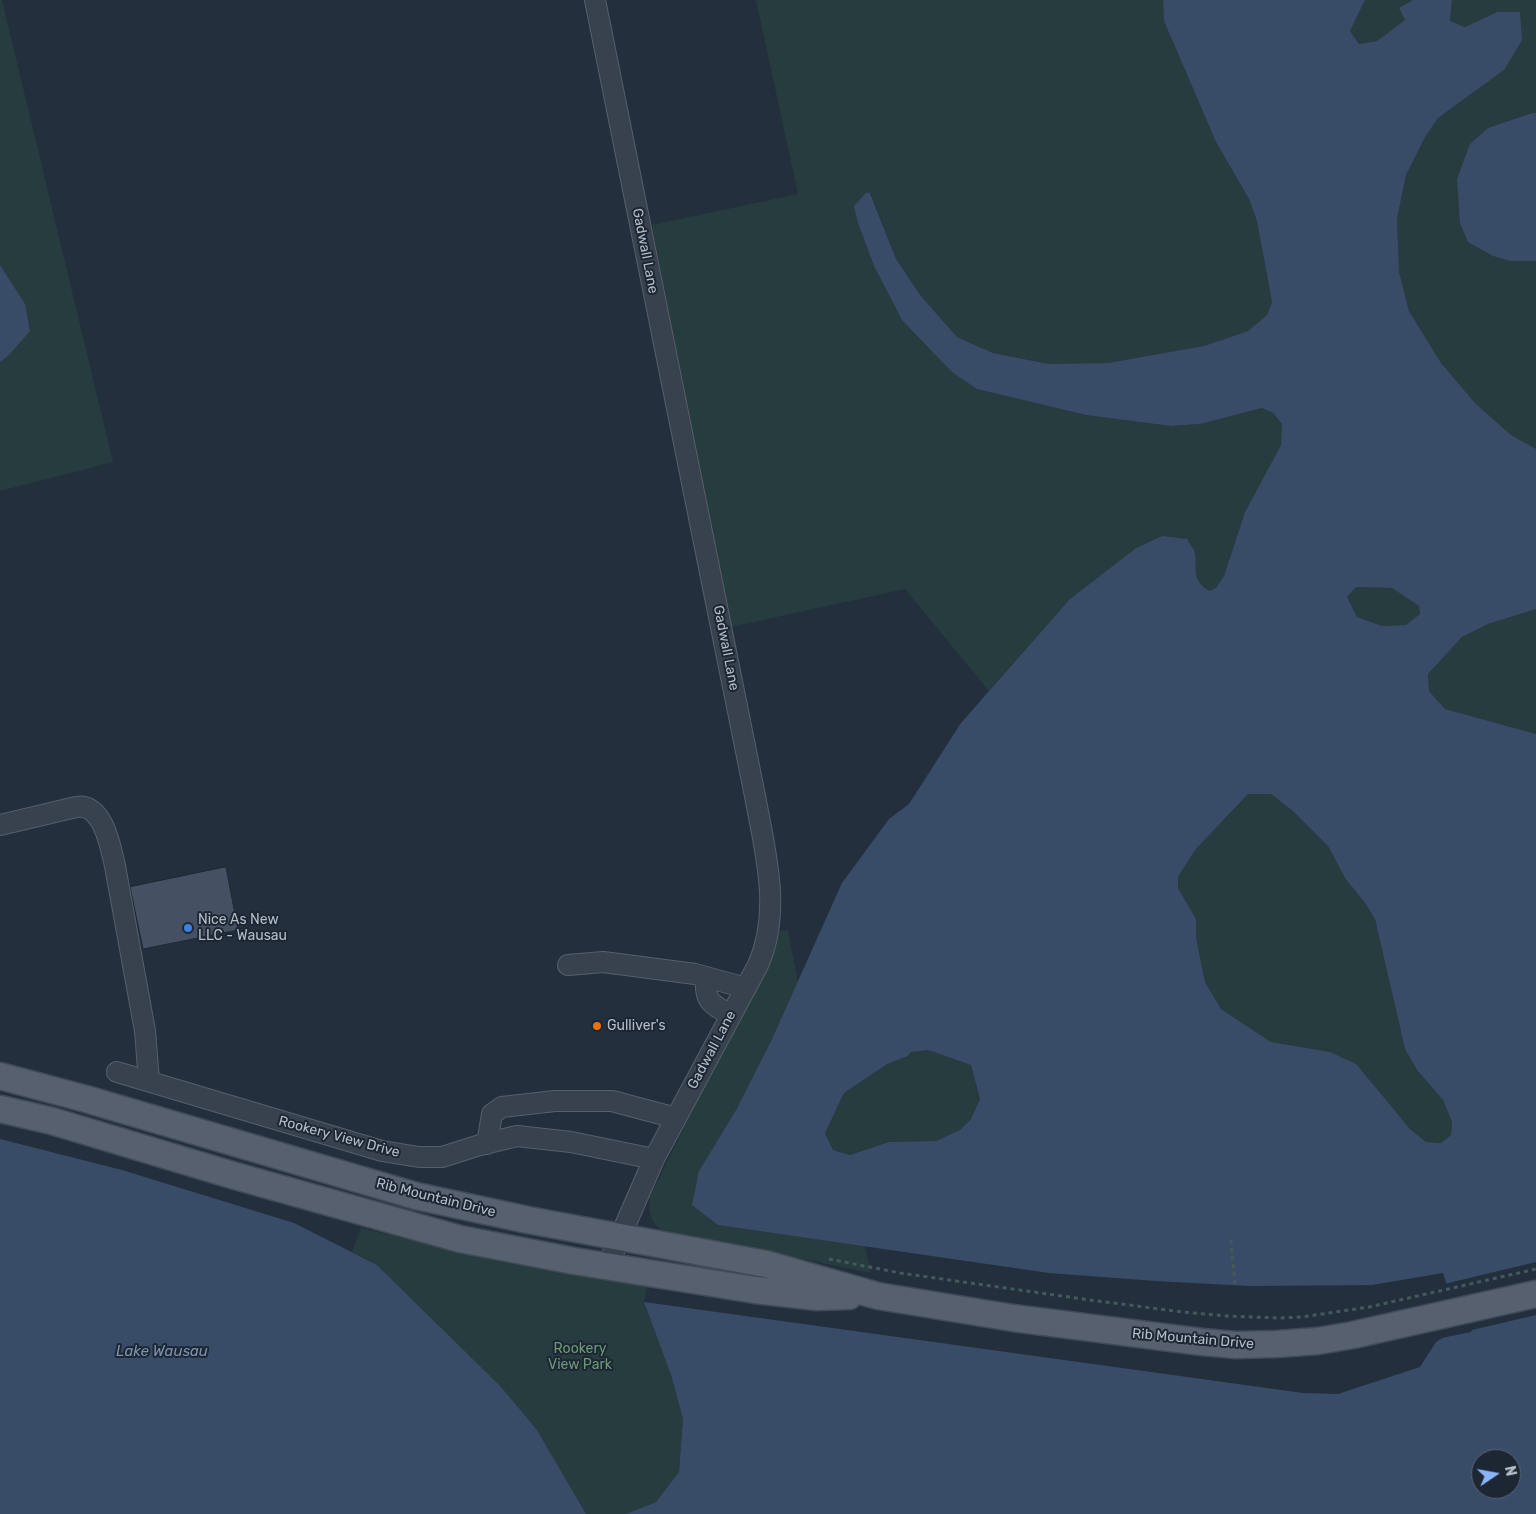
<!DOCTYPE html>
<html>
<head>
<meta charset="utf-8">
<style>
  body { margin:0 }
  #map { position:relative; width:1536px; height:1514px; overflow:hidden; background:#242f3e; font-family:Rubik,sans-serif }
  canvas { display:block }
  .north { position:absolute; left:1471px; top:1449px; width:50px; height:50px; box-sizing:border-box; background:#1d2633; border:1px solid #59626f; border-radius:50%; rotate:78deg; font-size:14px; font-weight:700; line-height:20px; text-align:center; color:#b4bcc9 }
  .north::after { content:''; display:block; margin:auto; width:18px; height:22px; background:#8ab4f8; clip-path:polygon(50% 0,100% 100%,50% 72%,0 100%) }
</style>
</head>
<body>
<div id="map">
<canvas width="1536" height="1514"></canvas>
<div class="north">N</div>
</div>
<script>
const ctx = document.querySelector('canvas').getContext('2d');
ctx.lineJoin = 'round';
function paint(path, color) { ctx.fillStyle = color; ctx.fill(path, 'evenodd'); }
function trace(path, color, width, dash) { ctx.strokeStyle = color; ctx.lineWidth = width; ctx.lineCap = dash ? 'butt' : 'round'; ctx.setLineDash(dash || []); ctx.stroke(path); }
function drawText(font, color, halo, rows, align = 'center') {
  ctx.font = font + ' Rubik,sans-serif'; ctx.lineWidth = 4; ctx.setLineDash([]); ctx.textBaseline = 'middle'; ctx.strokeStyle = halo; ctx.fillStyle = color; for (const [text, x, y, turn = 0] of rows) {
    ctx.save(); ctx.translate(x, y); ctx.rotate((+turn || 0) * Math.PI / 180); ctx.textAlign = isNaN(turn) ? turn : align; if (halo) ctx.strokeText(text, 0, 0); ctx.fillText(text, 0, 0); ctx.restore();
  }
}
paint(new Path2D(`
  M0,0H2L113,462L0,491Z
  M756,0H1163L1164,21L1216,142L1249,199L1257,221L1272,302L1267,315L1248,331L1204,346L1108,363L1049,364L993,353L957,337L920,295L896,259L871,193L858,223L874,266L902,320L977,389L1086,415L1171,426L1200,424L1262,408L1273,413L1282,424L1281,445L1245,512L1224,576L1216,588L1210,591L1201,587L1196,576L1193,550L1162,536L1136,548L1070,599L989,691L905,589L731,627L652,225L798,194Z
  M1365,0H1413L1399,8L1405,20L1377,41L1359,44L1350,31Z
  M1452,0H1536V113H1532L1488,128L1470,144L1493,256L1510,261H1536V449L1511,435L1475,403L1441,363L1409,311L1399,272L1397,219L1406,175L1425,137L1438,118L1504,70L1497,12L1465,27L1450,21Z
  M1356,587L1392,588L1419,606L1420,614L1406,625L1382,626L1357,617L1347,597Z
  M1536,609V734L1445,709L1429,691L1428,674L1462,637L1488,624Z
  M1248,794H1271L1294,812L1328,846L1345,878L1365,903L1375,919L1405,1049L1417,1070L1443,1100L1452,1122L1451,1135L1441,1143L1426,1142L1410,1129L1330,1052L1271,1042L1221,1009L1205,982L1196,937V919L1178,888V877L1195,850Z
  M779,930L788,931L798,982L772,1039L736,1110L699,1171L718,1225L865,1246L871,1273L663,1231C651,1224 647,1211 650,1197L698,1099L735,1031L774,944Z
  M928,1050L971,1065L980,1099L971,1119L960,1130L936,1141L889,1142L850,1155L833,1150L825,1132L844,1093L887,1064L908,1056L911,1052Z
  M361,1228L502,1262L558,1272L647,1285L644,1302L671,1375L683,1419L679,1472L656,1502L626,1514H586L537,1430L425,1312L377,1265L352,1252Z`), '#263c3f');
paint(new Path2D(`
  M1163,0H1365L1350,31L1359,44L1377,41L1405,20L1399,8L1413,0H1452L1450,21L1465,27L1497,12H1520L1522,40L1504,70L1438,118L1425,137L1406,175L1397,219L1399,272L1409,311L1441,363L1475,403L1511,435L1536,449V609L1488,624L1462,637L1428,674L1429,691L1445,709L1536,734V1514H626L656,1502L679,1472L683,1419L671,1375L644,1302L1303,1393L1338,1394L1420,1367L1436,1342L1460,1327L1443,1273L1372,1285L1249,1286L1156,1281L1049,1273L718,1225L692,1205L699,1171L736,1110L772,1039L842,883L889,819L909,804L961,723L1070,599L1136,548L1162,536L1187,539C1189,543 1192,547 1194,550C1199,567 1189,580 1210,591L1216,588L1224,576L1245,512L1281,445L1282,424L1273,413L1262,408L1200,424L1171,426L1086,415L977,389L952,372L902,320L874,266L858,223L854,206L866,193H870L896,259L920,295L957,337L993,353L1049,364L1108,363L1204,346L1248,331L1267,315L1272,302L1257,221L1249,199L1216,142L1164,21ZM1356,587L1392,588L1419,606L1420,614L1406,625L1382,626L1357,617L1347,597ZM1248,794H1271L1294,812L1328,846L1345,878L1365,903L1375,919L1405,1049L1417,1070L1443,1100L1452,1122L1451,1135L1441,1143L1426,1142L1410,1129L1356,1064L1330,1052L1271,1042L1221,1009L1205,982L1196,937V919L1178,888V877L1195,850ZM928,1050L971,1065L980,1099L971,1119L960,1130L936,1141L889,1142L850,1155L833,1150L825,1133L844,1093L887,1064L908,1056L911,1052ZM1481,1459H1511V1489H1481Z
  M1532,113H1536V261H1510L1493,256L1468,242L1460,223L1457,179L1470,144L1488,128Z
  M0,265L25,304L30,331L9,355L0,362Z
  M0,1139L122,1170L294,1223L377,1265L501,1387L537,1430L586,1514H0Z`), '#394c67');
paint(new Path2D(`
  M1536,1262V1315L1472,1330L1471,1332L1437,1339L1457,1326L1444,1284Z`), '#242f3e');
const building = new Path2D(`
  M226,867L238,930L143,949L130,887Z`);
paint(building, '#455162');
trace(building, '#1f2835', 1);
const minor = new Path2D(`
  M595,0L755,796C765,851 782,911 758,965L654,1159L607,1267
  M0,825L76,807C79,807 81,806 84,807C105,812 111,849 115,866L145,1031L149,1081
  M568,965L603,962L695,974L746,988
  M706,977C704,1002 711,1004 731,1015
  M117,1072L382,1151L419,1157H442L480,1145L517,1136L571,1142L654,1159
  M487,1144L492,1114L502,1107L555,1101H612L676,1118`);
const major = new Path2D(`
  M0,1076L86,1099L416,1196L528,1220L766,1264L878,1296L1013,1318L1202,1342L1236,1345L1277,1344L1318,1341L1353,1335L1536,1294
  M0,1109L52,1121L232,1175L460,1239L574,1261L755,1290L817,1297L849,1296`);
trace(minor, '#565f6c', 22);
trace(major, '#414a57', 29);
trace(new Path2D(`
  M1231,1240L1235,1285
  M829,1259L900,1273L1090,1300L1183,1312L1227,1316L1279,1318L1302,1317L1369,1307L1536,1269`), '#44595c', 3, [4, 4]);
trace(minor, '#38414e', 20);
trace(major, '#56606e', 26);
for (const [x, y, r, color] of [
  [188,928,5,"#3f7fe0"],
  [597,1026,5,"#e8710a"]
]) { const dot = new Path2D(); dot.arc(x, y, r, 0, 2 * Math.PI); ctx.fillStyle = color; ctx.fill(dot); trace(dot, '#1d2633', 2); }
drawText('14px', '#b4bcc9', '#1d2633', [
  ["Gadwall Lane",645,251,79],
  ["Gadwall Lane",726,648,79],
  ["Gadwall Lane",712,1050,-62],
  ["Rookery View Drive",339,1137,15],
  ["Rib Mountain Drive",436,1198,14],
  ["Rib Mountain Drive",1193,1339,5]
]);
drawText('14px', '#b4bcc9', '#1d2633', [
  ["Nice As New",198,920],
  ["LLC - Wausau",198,936],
  ["Gulliver's",607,1026]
], 'left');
drawText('14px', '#6b9a76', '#1d2633', [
  ["Rookery",580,1349],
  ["View Park",580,1365]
]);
drawText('italic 15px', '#7c92b1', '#1d2633', [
  ["Lake Wausau",162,1352]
]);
</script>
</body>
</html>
